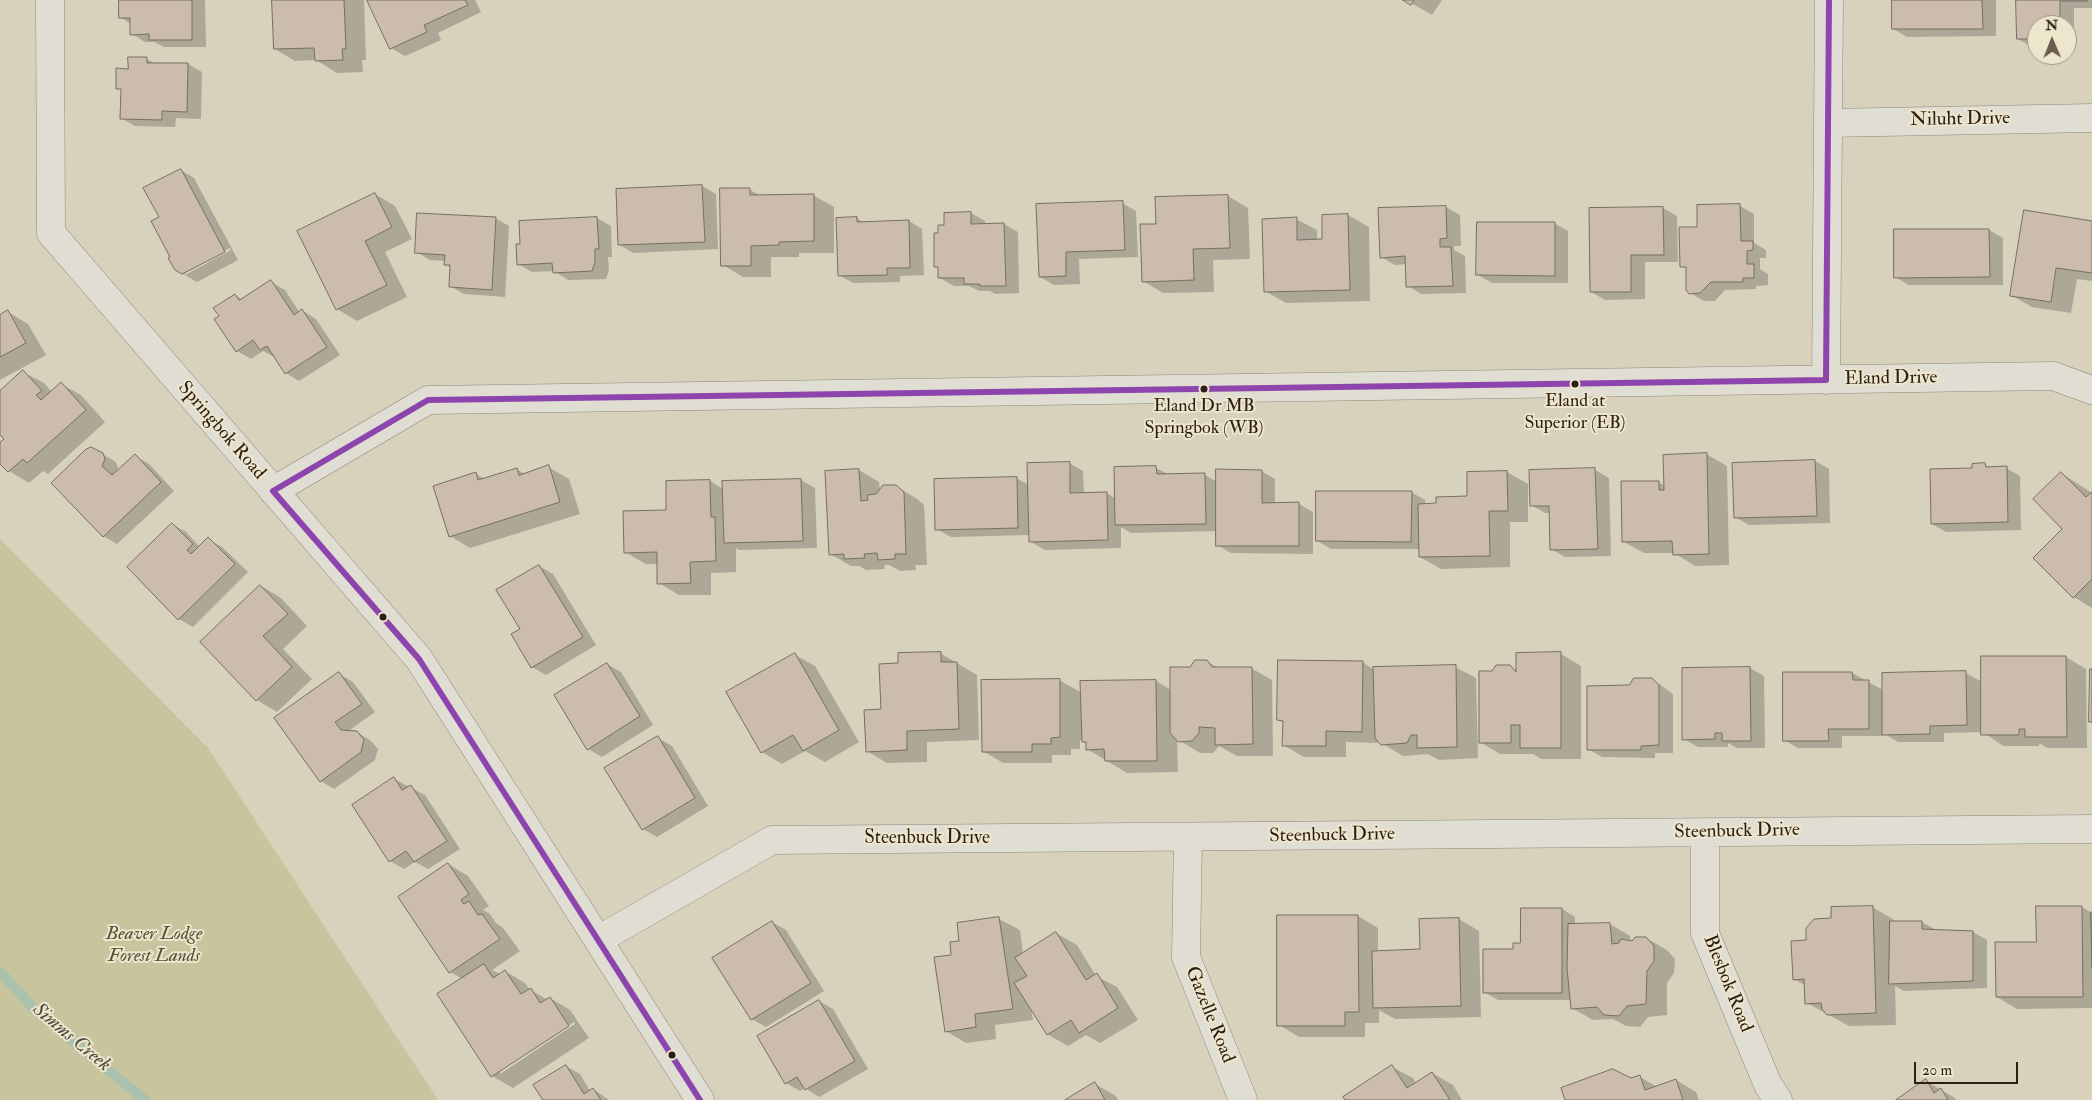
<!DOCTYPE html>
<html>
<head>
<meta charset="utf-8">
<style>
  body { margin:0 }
  #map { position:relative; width:2092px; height:1100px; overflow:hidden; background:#d8d1bc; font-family:"IM FELL Double Pica",serif }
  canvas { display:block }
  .north { position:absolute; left:2027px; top:15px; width:50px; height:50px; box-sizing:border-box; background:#ede5cc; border:1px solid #9f9583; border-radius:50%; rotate:359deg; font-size:14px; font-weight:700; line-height:20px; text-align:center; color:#2b1e15 }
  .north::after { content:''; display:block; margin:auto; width:18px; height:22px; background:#685d4f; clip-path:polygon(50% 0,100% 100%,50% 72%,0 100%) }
  .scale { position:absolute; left:1914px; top:1062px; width:104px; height:22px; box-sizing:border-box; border:2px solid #2b1e15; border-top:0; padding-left:6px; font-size:15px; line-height:18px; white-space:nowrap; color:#2b1e15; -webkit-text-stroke:4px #ede5cc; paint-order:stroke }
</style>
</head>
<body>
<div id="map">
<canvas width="2092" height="1100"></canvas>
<div class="north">N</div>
<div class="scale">20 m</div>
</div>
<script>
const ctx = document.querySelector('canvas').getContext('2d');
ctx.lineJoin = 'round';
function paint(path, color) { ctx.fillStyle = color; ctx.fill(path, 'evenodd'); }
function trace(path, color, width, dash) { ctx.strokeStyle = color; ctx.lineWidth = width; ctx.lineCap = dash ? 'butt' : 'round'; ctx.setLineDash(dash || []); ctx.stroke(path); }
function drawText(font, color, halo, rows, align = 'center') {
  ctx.font = font + ' "IM FELL Double Pica",serif'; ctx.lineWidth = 4; ctx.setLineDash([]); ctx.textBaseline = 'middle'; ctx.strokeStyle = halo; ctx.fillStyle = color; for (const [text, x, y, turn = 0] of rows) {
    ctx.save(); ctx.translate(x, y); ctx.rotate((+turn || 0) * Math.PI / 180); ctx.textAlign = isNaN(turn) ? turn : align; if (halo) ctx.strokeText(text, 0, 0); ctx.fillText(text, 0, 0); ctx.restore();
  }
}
paint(new Path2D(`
  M0,539L208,748L438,1100H0Z`), '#c8c59e');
paint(new Path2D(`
  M120,0H205L206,47H164L154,42H145L132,34L131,24L120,17Z
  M274,0H364L366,60H362L363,72L337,73L316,60L295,61L275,49Z
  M368,0H475L481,12L438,33L441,40L405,56L391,48Z
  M1406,0H1442L1432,15Z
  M1893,0H1996V36L1907,37L1893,29Z
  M2017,0H2092V8H2074V46H2067V25H2037V47H2032L2018,39Z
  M147,59L156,64H188L202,72L201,119L176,118L175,127L135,126L121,118L122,90L118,88L129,70Z
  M181,170L194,178L238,260L197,282L176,270L160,218ZM230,248L231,250L185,275V272Z
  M702,186L716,194L718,249L633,253L620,245L618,190Z
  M750,190L761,196L813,195L834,207V253H799V257H771V277H743L723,265Z
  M375,194L395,206L412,239L385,252L407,297L357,321L337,309Z
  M1228,196L1248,208L1250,259L1213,260L1214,292L1163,293L1143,281L1157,225Z
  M1122,203L1136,211L1138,257L1079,259L1080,284L1054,285L1040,277L1037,205Z
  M1740,206L1754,214V243L1766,250V258H1760V269L1768,274V285L1756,286V289L1725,290L1715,301H1704L1690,293L1687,269L1681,266L1699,228Z
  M1446,207L1460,215L1461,246H1454V250L1465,256L1466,293L1421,294L1408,286L1407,264L1395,265L1381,257Z
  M1663,208L1677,216L1678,262H1645V299L1605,300L1591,292L1590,209Z
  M971,213L985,221V225L1004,224L1018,232L1019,293L995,294L990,291H979L969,286H954L940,278V269L935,266L939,234Z
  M1348,215L1369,227L1370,301L1286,303L1265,291L1296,219L1317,230V241H1323V216Z
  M495,218L509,226L505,297L464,294L450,286L451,268L445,264L446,261L430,260L416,252Z
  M597,218L611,226L612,257H608L609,270L606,279L568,280L554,271L532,272L518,264L521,245Z
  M857,218L864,223L909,221L922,229L924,275L900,276V282L853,283L839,275Z
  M2092,222V281L2077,279L2071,313L2032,307L2011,295Z
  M1554,223L1568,231V283H1492L1478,275Z
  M1989,230L2003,238V285H1909L1895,277Z
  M271,282L285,290L300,313L303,311L316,319L340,355L299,381L286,373L274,357L263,351L251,359L237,351L220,317L235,295L243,300Z
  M8,312L28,324L46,355L0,380V316Z
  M23,372L44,383L52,392L61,384L81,395L105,422L48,474L43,471L29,483L9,471L0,462V444L6,439L0,433V393Z
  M102,454L116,462L118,468L116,473L135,456L149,464L174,491L117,544L103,536L52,483Z
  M1706,454L1727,466L1729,565L1695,566L1674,553H1644L1624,542L1658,482L1665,486Z
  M1815,461L1829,469L1830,523L1749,525L1735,517Z
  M1069,463L1083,471L1084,494L1107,493L1116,499L1156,468L1170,475H1205L1217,482L1261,471L1275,479V504H1299L1313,512V554L1231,553L1217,545V531L1131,533L1121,527V548L1045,550L1031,542L1030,535L951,537L937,529L1016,478L1029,485Z
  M1984,465L1990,468H2006L2020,476L2021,530L1946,532L1932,524L1974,469Z
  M548,467L569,479L580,514L470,548L450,536L476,474L485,479L516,469L525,474Z
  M859,470L879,482L880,491L895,486L916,498L924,505L927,565H915L916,570L900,571L889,565H884L885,569L866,570L859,566H851L830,554Z
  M1595,470L1609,478L1611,556L1565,557L1551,549L1550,513H1545L1531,505L1530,471Z
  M1507,472L1528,484V522H1510V567L1441,569L1420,557V549H1331L1317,541L1411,492L1425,500V505H1438L1468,497Z
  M2061,473L2092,493V608L2074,597L2064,530Z
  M801,480L815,488L817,548L739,550L736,548V572L711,573V595H679L659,583L658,564H646L625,552L668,511L710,481L723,489Z
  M172,524L186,532L200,547L208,539L222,547L248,572L193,627L179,619L128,567Z
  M539,566L553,574L596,645L546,675L532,667L522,630Z
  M261,586L281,598L307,626L283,649L312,679L277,712L257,700L201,642Z
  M940,653L977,675L979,740L927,742V762L887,763L867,751L899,665Z
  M1561,654L1581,666V759H1541L1533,754H1500L1480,742L1493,672L1509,666L1517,671Z
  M795,655L815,666L859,742L825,762L805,751L782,764L762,752Z
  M2066,657L2086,669L2087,748H2047L2039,743V746H2003L1983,732L1944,733V742H1898L1883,733V736H1842V748H1798L1784,740L1852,673L1883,690L1966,673L1980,681V724H1983Z
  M1206,661L1219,668H1251L1272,680L1273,756H1237L1219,746L1213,753H1200L1177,739L1178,772L1127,773L1087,749V744L1080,740V749H1071V755H1052V763H1003L983,751L1059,680L1082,693L1156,681L1171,690L1191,668Z
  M1362,662L1373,669L1455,667L1476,678L1478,758L1439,760L1428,754L1403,756L1381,743L1346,742V757H1304L1283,745L1284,723L1279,720Z
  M607,664L621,672L653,725L602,757L588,749Z
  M1750,668L1764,676L1765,748H1737L1728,743V747H1698L1684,739Z
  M339,674L353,682L375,712L347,732H357L371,741L378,749L375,760L334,789L321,781Z
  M1652,679L1673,694V753H1655V758L1602,757L1588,749L1629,687Z
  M658,738L672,746L708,806L657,837L643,829Z
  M394,779L425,795L460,849L428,869L415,862L404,869L390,861Z
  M448,864L468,876L489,906L483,910L490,914L496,923L503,928L520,951L492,970L500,974L505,971L525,983L530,990L548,1000L550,998L570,1010L589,1038L513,1088L492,1076L439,994L463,979L450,972L399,897ZM574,1022L575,1024L500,1074V1071Z
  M1872,907L1893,919V922H1922L1936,930L1973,932L1987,940V988L1904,991L1895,986L1896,1025L1849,1026L1807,1003L1806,986L1794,979L1808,941L1833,920Z
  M2082,907L2092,913V1008L2017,1009L1997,997L2037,943Z
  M1562,909L1575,917V925L1610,924L1630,936L1631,942L1646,938L1667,950L1675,959L1674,973L1667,983V1015L1648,1017L1640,1027L1626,1026L1613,1019L1593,1020L1572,1008L1571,1000H1498L1484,992L1515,950Z
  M1358,916L1378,928V952L1421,950L1459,919L1479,931L1481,1017L1395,1019L1379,1010V1023H1365V1037H1299L1279,1025Z
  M999,919L1020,930L1023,955L1056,933L1077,945L1096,976L1117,987L1138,1020L1100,1043L1086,1035L1068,1046L1047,1034L1031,1008L1033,1020L995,1025L996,1039L966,1043L946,1031L953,956L960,942Z
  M772,922L786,930L824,991L766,1027L752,1019Z
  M819,1001L833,1009L868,1069L819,1097L805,1088L800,1091L786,1083Z
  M566,1066L580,1074L590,1091L593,1089L609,1100H544Z
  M1392,1067L1413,1078L1416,1084L1432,1073L1453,1085L1462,1100H1346Z
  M1640,1077L1657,1087L1676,1080L1696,1092L1699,1100H1567Z
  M1926,1081L1955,1098L1956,1100H1897Z
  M1095,1084L1116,1096L1118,1100H1068Z`), '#0003');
trace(new Path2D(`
  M0,972L36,1011L145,1100`), '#aac1ad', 10);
const building = new Path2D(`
  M119,0H192V40H149V34L130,35V18H119Z
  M272,0H344L346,49H342L343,60L315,61L314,48L274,49Z
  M367,0H465L468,5L424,25L427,32L390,49Z
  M1403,0H1414L1411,5Z
  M1892,0H1982L1983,29H1892Z
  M2016,0H2088V1H2060V25H2037V39H2017Z
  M128,57H147V63H188L187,112L162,111V120L120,119L121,89H116V68L128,69Z
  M181,169L225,252L182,274L175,270L168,258L170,257L151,221L159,217L143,188Z
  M702,185L705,242L618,245L616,189Z
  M720,188H750V195L814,194V241L779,242V245L751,246V266H721Z
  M375,193L392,227L365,241L387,285L336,310L297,231Z
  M1228,195L1230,248L1193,249L1194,280L1142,282L1140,224H1156L1155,197Z
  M1123,201L1125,250L1066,252V276L1039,277L1036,204Z
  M1740,204L1741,241H1753V250L1747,251V264H1754V278H1743V282H1711L1700,293L1689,294L1686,290V267H1680L1679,227H1697V205Z
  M1446,206L1447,238L1440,239V247H1451L1453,286L1406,287L1405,256L1380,258L1378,208Z
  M1663,207L1664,255H1631V292H1590L1589,208Z
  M2024,210L2092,221V273L2056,268L2051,302L2010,296Z
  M971,212V224L1004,223L1006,286H980V284H964V278H938V267H934V233H938V225H944V213Z
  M417,213L496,217L492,290L449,287L450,265H444L445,255L415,253Z
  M1348,214L1350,290L1264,292L1262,219L1297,217V240L1322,239V215Z
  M597,217L599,249H595V262L592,271L553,273L552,263L517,265L516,244H520L519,221Z
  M857,217V222L909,220L910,268H887V275L838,276L836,218Z
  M1477,222H1555V276L1476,275Z
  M1894,229H1989L1990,277L1894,278Z
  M271,280L294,315L302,309L327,347L285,374L267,346L260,350L253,340L236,352L214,319L219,316L213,308L235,294L239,300Z
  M8,310L26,343L0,357V315Z
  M23,370L42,391L36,395L41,400L61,382L86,410L27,463L23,459L8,472L0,464V442L4,439L0,435V391Z
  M91,447L103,453L105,459L102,466L112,475L135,454L161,482L103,537L51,483L85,450Z
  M1707,453L1709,554L1673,555L1672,541L1622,542L1621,481H1659V490H1664L1663,455Z
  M1815,460L1817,516L1734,518L1732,463Z
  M1070,462V493L1107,492L1108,540L1029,542L1027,463Z
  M1985,463L1986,467L2007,466L2008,522L1931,524L1930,469L1972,468V464Z
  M549,465L560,502L449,537L433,486L476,472L478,480L517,468L519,475Z
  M1156,466L1157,474L1205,473L1206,524L1115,525L1114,467Z
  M1595,468L1598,549L1550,550L1549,506H1530L1529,470Z
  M859,469L861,501L868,500L867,495L876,494L883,485H896L904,492L906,554H895V559L878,560L877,553L864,554L865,558L844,559V554L829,555L825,471Z
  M1216,469L1262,470V503L1299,502V546H1216Z
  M1507,471L1508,511H1489L1490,556L1419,557L1418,504L1436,503V497L1467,496V472Z
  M2061,472L2086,497L2092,492V579L2073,598L2033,558L2062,529L2033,499Z
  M1017,477L1018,528L935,530L934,479Z
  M801,479L803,541L724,543L722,481Z
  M710,480L711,517H715L716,561L690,562L691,583L657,584V552L624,553L623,511L666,510V481Z
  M1316,491H1412L1411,542L1316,541Z
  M172,523L193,544L187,550L191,554L208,537L235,564L178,620L127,567Z
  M539,565L583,637L531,668L511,634L520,629L496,590Z
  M260,585L288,614L263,636L292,667L256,701L200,642Z
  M941,652V662H957L959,729L907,731V750L866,752L864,710L881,709L879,664L898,663V653Z
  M1561,652V748H1520V725H1511V743H1479V671H1492L1496,665H1510L1516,672V653Z
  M795,653L839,730L803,751L793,735L761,753L726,692Z
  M1981,656H2066L2067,737H2025V729H2019V735H1981Z
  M1195,660H1207L1212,667H1252L1253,744L1215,745V728L1199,727V733L1192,741L1178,742L1170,733V667H1190Z
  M1278,660L1363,661L1362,732L1326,731V746H1282L1283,721L1277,720Z
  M607,663L640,716L587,750L554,695Z
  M1456,665L1457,747L1417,748V735H1411L1407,743L1381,745L1375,738L1373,667Z
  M1750,667L1751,741H1722V733H1715V739L1682,740V668Z
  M2090,669H2092V722H2089Z
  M1966,671L1967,725L1930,726V734L1882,735V673Z
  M339,672L362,704L335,722L341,730L357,731L364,740L361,752L320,782L274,718Z
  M1783,672H1852L1853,680H1869V729H1828L1829,741H1783Z
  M1634,678H1652L1659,685V745L1641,746V750H1587V686L1629,685Z
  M1060,679V737L1051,738V744H1032V752H982L981,680Z
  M1156,680L1157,761H1105L1104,749L1086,750V742H1082L1080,681Z
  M658,736L695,798L642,830L604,768Z
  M394,777L402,790L411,785L447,841L414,862L406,851L389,862L352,805Z
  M448,863L469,894L461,900L464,904L469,901L478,915L482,914L500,939L449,973L398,897Z
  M1873,906L1876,1013L1827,1015L1822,1009L1821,1003L1805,1004L1804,979L1793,980L1791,941L1806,940V928L1814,919L1831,918V907Z
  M2036,906H2082L2083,997H1996L1995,942H2036Z
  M1521,908H1562V993H1483V949H1513V943H1520Z
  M2091,912H2092V967Z
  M1277,915H1358L1359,1012H1345V1026H1277Z
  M999,917L1013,1009L975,1014L976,1027L945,1032L934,957L951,955L950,942L959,941L957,923Z
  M1459,918L1461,1006L1373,1008L1372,951L1420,949L1419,919Z
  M772,921L811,983L751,1020L712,958Z
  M1890,921H1922V929L1973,931V981L1889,984Z
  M1610,923L1612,944L1619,943L1621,939L1632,941L1635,937H1646L1654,946V961L1647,971L1646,1004L1627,1006L1619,1016L1604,1015L1597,1007L1571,1009L1567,968L1568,924Z
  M1056,932L1086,980L1097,973L1118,1008L1079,1033L1071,1020L1047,1035L1014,983L1027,976L1015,958Z
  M484,964L493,978L505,970L521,994L531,988L540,1003L550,997L569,1026L491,1077L437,994Z
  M819,1000L855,1061L805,1090L797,1077L785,1084L757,1036Z
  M566,1065L584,1094L593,1088L601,1100H543L533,1085Z
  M1392,1065L1407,1088L1432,1072L1450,1100H1345L1343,1097Z
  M1613,1069L1631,1078L1640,1075L1645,1090L1676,1079L1683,1100H1565L1561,1088Z
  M1926,1079L1934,1093L1941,1088L1948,1100H1896Z
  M1095,1082L1105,1100H1065Z`);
paint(building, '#ccbcad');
trace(building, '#756f64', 1);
const minor = new Path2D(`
  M50,0L51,233L419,659L700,1100
  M1828,123L2092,118
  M1826,380L1829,0
  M273,491L428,400L2053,376L2092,390
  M1705,832V933L1768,1085L1778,1100
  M1188,837L1186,957L1243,1100
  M598,940L772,840L2092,829`);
trace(minor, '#8d877b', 29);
trace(minor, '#e0ddd3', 28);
trace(new Path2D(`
  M1826,380L1829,0
  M273,491L428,400L1826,380
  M273,491L419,659L700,1100`), '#8e44ad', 6);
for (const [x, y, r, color] of [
  [1575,384,4.5,"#2b1e15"],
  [1204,389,4.5,"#2b1e15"],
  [383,617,4.5,"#2b1e15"],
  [672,1055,4.5,"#2b1e15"]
]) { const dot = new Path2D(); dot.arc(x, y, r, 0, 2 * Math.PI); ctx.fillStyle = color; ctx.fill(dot); trace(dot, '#ede5cc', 2); }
drawText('18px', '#2b1e15', '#ede5cc', [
  ["Eland at",1575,402],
  ["Superior (EB)",1575,424],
  ["Eland Dr MB",1204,407],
  ["Springbok (WB)",1204,429]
]);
drawText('19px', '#2b1e15', '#ede5cc', [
  ["Niluht Drive",1960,120,-1],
  ["Eland Drive",1891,379,-1],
  ["Springbok Road",221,431,49],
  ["Steenbuck Drive",1737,832,-1],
  ["Steenbuck Drive",1332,836,-1],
  ["Steenbuck Drive",927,839],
  ["Blesbok Road",1727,984,68],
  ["Gazelle Road",1209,1015,68]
]);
drawText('italic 19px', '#564d37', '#ede5cc', [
  ["Beaver Lodge",154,935],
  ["Forest Lands",154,957]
]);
drawText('italic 20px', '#4b4d41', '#ede5cc', [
  ["Simms Creek",71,1038,40]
]);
</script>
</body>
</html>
